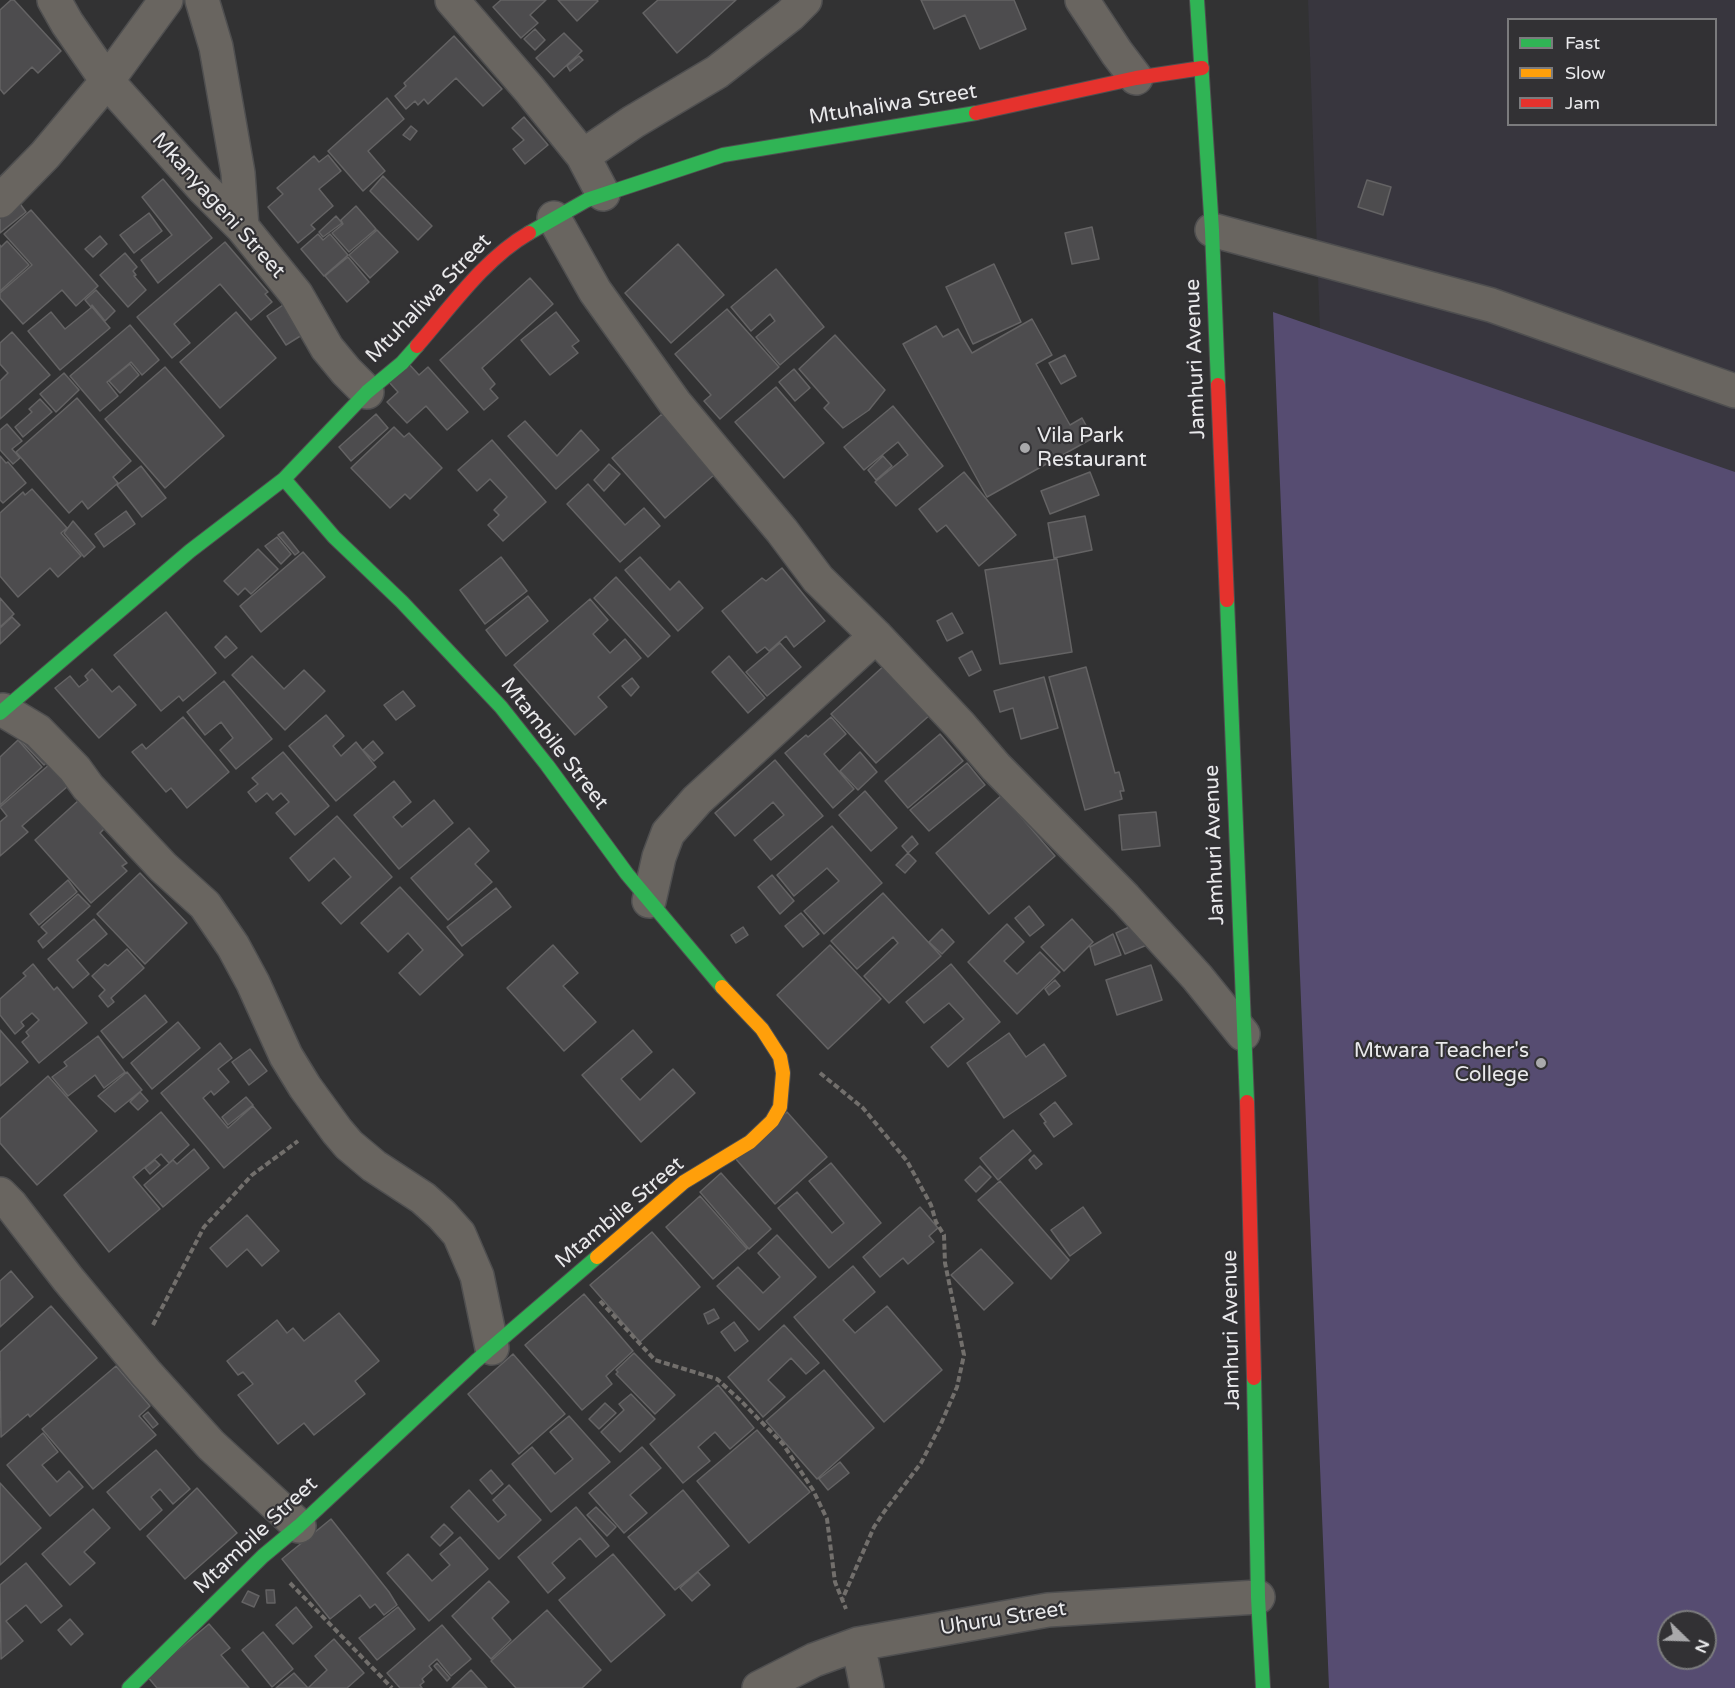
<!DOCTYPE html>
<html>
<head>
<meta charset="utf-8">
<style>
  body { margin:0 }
  #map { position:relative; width:1735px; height:1688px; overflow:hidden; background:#323233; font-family:"Varela Round",sans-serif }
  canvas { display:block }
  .legend { position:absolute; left:1507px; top:18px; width:210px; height:108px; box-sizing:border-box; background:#323134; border:2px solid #7b7b7d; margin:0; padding:8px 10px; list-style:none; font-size:18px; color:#e9e9eb }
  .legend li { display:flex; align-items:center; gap:12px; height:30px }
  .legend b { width:30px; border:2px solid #7b7b7d }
  .north { position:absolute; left:1657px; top:1610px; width:60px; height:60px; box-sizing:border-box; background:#323134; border:2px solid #7b7b7d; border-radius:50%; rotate:113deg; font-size:16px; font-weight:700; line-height:24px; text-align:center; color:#e9e9eb }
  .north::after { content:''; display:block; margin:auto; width:21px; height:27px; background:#a9a9ab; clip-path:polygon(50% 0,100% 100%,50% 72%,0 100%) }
</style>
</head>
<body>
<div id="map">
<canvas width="1735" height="1688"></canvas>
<ul class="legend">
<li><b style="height:8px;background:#30b455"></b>Fast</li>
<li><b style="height:8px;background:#ff9f0a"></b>Slow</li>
<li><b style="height:8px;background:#e5322d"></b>Jam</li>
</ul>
<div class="north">N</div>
</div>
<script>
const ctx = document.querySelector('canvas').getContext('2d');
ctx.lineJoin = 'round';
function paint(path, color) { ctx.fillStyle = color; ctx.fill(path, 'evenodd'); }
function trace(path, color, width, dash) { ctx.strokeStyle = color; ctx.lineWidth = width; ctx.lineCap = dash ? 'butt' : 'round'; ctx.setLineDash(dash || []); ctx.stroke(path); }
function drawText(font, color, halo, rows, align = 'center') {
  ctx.font = font + ' "Varela Round",sans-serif'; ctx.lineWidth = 4.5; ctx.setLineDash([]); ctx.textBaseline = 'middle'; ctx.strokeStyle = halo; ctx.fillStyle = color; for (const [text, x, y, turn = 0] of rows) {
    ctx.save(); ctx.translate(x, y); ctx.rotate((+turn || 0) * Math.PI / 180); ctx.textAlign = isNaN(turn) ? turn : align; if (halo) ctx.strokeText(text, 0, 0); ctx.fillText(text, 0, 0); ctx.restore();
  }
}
paint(new Path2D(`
  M1308,0H1735V1688H1369ZM1508,20H1716V124H1508ZM1669,1622H1705V1658H1669Z`), '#38363e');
paint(new Path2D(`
  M1273,312L1735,472V1688H1329ZM1669,1622H1705V1658H1669Z`), '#564c71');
const building = new Path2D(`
  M11,0H14L61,51L38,73L32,67L4,94L0,89V10Z
  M501,0H546L530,15L538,23L521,38L493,7Z
  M558,0H597L598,1L577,21Z
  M658,0H736L677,53L643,13Z
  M921,0H1014L1026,29L980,49L965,15L934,29Z
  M535,29L545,40L535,50L524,39Z
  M564,33L582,51L554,77L536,58Z
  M454,36L502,89L483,106L456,78L428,104L424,99L418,105L415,101L406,109L395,96L406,86L404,83Z
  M579,56L583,60L570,71L567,66Z
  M387,98L404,119L368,151L385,171L363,191L328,151Z
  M524,117L548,145L525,164L513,149L524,140L512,128Z
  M411,126L417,131L410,140L403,135Z
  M328,155L341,171L319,189L333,206L311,225L315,229L298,243L268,207L283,194L277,188L314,156L319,162Z
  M383,176L432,226L418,240L370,191Z
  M163,179L212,238L158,283L141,260L172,235L142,197Z
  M1367,180L1391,187L1383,215L1358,207Z
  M18,201L26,212L0,233V215Z
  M356,206L376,229L349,252L332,233L343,224L341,220Z
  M31,210L98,286L76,306L62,290L23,324L0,298V293L32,265L4,234Z
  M149,213L162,231L134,253L120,235Z
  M336,216L342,223L323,237L319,232Z
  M1092,227L1099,259L1072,264L1065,233Z
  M377,230L398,252L370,278L349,255Z
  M318,234L323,240L330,234L348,255L324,276L301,249Z
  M100,236L107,244L93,257L85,249Z
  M7,241L29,265L0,291V245L1,247Z
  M225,242L268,292L265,294L272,302L251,320L220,284L174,324L190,343L172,358L137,317Z
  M678,244L724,295L671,343L625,293Z
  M125,253L137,267L133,271L136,275L134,276L146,290L128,307L100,275Z
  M348,257L369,282L347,302L325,276Z
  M994,264L1021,322L973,344L946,287Z
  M776,269L824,327L780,365L756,337L775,321L770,314L751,331L731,307Z
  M530,278L553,304L482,368L495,384L490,389L498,398L484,410L440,360Z
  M96,290L115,311L105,321L92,305L91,307L85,300Z
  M283,305L302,335L286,345L267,316Z
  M92,307L110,328L60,370L28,331L51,312L65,329Z
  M727,309L779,367L720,419L704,401L711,395L675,354Z
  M236,312L276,358L220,408L180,362Z
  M556,312L579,341L572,346L578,353L550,375L521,340Z
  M1032,319L1052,355L1036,364L1070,425L1082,418L1093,438L987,497L903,344L936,326L943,337L958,329L972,353Z
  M130,325L159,360L142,375L131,362L107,382L118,396L100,411L70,376Z
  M12,332L50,375L0,419V381L8,373L0,364V343Z
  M835,335L885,390L869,410L843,428L824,408L829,403L799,369Z
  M1065,355L1076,376L1061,384L1049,363Z
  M408,363L419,375L428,367L468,412L447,430L426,406L407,423L387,402L398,392L388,381Z
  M130,364L139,375L120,393L109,381Z
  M165,367L224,436L165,488L105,419Z
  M794,369L810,388L795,401L779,382Z
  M64,373L79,390L56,412L40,394Z
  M776,387L824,443L784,478L735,422Z
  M77,398L131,461L113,477L118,483L88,509L82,501L69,513L16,452Z
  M40,399L52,412L23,437L15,427L32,412L29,409Z
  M893,406L943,466L896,506L875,482L908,455L898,442L864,470L844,447Z
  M376,414L388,428L351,461L339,447Z
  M662,414L715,474L665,518L612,458Z
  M525,421L557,456L581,430L599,450L556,489L508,436Z
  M7,424L22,441L12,449L20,458L13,464L0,450V430Z
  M394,427L404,437L409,433L442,468L410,499L405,494L390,508L351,468Z
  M492,440L546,502L503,541L488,525L499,515L494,510L507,497L490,479L477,491L458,470Z
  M0,456L6,463L8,462L26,483L3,503L0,500Z
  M883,456L892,466L876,480L868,470Z
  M609,464L620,474L604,491L594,480Z
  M141,466L166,498L142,517L117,485Z
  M964,472L1016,535L979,566L946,525L937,532L919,509Z
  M1090,472L1099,495L1050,514L1041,491Z
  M588,484L625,525L644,508L660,526L620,562L567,504Z
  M32,489L67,528L61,533L81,556L58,577L50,568L18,597L0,576V513L23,492L25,495Z
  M126,511L135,524L104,547L95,534Z
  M1085,516L1092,550L1054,558L1048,523Z
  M73,521L95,547L84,557L64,533Z
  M283,532L299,552L295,555L278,535Z
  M277,537L291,554L281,564L265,546Z
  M258,549L278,569L251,594L245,588L238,595L224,581Z
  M303,552L325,577L261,632L240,606Z
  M501,557L527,591L485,624L460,590Z
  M640,557L670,590L679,581L703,608L678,631L625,570Z
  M1057,559L1072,652L1000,664L985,570Z
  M782,568L825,621L794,647L786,636L769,651L765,647L757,653L722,611L762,578L766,581Z
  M616,577L670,636L648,657L594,598Z
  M528,596L548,621L506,656L486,630Z
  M0,598L14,614L0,627Z
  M590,599L608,620L593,634L610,653L625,639L641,658L598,697L607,707L575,735L514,665Z
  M166,612L216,673L183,701L179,696L161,711L114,655Z
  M952,613L963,633L947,641L937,621Z
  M12,617L20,625L0,644V628Z
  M226,636L237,648L225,658L215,647Z
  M780,643L801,667L767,696L746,672Z
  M972,651L981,670L969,676L959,658Z
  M252,656L284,689L304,670L325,691L285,730L232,675Z
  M729,656L765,698L748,713L712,672Z
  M886,664L931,714L876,763L831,714Z
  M1086,667L1115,773L1119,772L1124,791H1120L1122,799L1085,810L1049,677Z
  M92,669L112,692L119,686L136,705L99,738L55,688L70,676L79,687L88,680L85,676Z
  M1044,677L1058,728L1021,739L1013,708L1000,712L994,691Z
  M632,678L639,687L631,696L622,686Z
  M224,681L272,739L236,769L220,750L233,738L221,722L205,735L187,712Z
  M403,691L415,706L396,720L384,705Z
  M326,715L344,736L333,746L341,756L356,742L376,767L336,801L289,746Z
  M183,717L229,772L187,808L171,788L166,792L132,752L142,744L146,749Z
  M831,717L846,734L824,754L854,789L833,808L785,753L806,735L808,737Z
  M27,733L50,759L44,765L20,740Z
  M940,734L963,761L908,808L885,781Z
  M18,740L42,767L0,805V757Z
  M373,741L383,753L374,761L363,750Z
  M283,752L329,806L295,835L276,813L289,802L281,793L273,800L267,793L256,802L248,792L258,784L252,778Z
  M860,752L877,772L858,790L840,771Z
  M775,760L823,816L771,860L754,840L784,815L773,802L735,836L715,813Z
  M967,763L985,785L929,831L910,810Z
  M50,764L68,786L22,826L28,832L0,856V822L7,816L0,807Z
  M394,781L411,802L393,817L402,827L434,800L453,823L399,869L354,815Z
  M865,791L897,828L871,851L839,815Z
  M1002,795L1055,856L989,914L936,853Z
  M79,800L104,829L100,833L127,863L122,866L127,871L91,903L35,840Z
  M1156,812L1160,846L1122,850L1119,815Z
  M337,816L392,877L341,924L322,903L351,877L334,858L309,881L290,858Z
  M832,826L882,883L824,934L804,911L839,881L827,868L794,896L777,875Z
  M469,828L489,851L475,864L492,882L448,920L411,878Z
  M912,836L918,844L908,853L902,846Z
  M908,853L916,861L905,873L896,865Z
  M140,873L187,923L145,964L97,914Z
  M772,875L794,901L780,914L758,887Z
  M68,880L77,892L39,925L30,914Z
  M400,887L463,955L420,995L399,973L423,950L408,933L388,952L361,923Z
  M496,888L511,907L462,946L447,927Z
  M883,893L941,956L889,1003L864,976L898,943L893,937L857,969L831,941Z
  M78,894L90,906L43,948L38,941L47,933L41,927Z
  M1029,906L1044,925L1030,936L1015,918Z
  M801,913L819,934L803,947L785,926Z
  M94,919L107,934L77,960L89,974L73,988L48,959Z
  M1072,919L1093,942L1064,971L1041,947Z
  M1138,923L1147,945L1125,954L1116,933Z
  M1007,924L1024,942L1004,961L1017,974L1040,952L1060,972L1017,1014L968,962Z
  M743,927L748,935L736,943L731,935Z
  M942,929L954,942L942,954L929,942Z
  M1113,934L1121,955L1095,965L1090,947Z
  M553,945L578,973L563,986L596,1022L564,1051L507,988Z
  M830,945L881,999L828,1049L777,995Z
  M127,949L144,968L111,998L114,1002L108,1007L99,996L105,990L92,976L105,964L108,966Z
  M33,964L54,990L57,987L87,1023L39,1063L22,1042L29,1036L26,1032L39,1020L32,1013L21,1022L24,1026L15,1034L0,1015V999L26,976L23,973Z
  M951,964L1000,1022L948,1067L931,1047L964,1019L949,1003L924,1023L906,1002Z
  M1151,965L1162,1000L1117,1015L1106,980Z
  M1055,980L1060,986L1049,995L1045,989Z
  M145,995L167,1022L123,1058L101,1031Z
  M178,1022L200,1048L152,1089L131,1063Z
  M0,1030L28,1062L0,1086Z
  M633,1030L652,1052L621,1079L640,1100L673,1069L695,1093L641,1142L582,1075Z
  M1009,1033L1026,1057L1044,1044L1066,1076L1004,1118L967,1063Z
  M98,1036L125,1072L104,1088L95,1075L68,1096L52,1077L67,1066L64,1062Z
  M220,1043L232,1058L218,1069L229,1082L214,1095L211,1091L203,1098L228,1128L253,1106L271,1128L224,1168L161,1093Z
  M250,1049L267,1071L249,1085L232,1062Z
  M127,1072L142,1090L115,1112L98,1096Z
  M48,1076L97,1131L37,1185L0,1143V1119Z
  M140,1092L148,1101L138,1110L130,1102Z
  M246,1097L253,1105L228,1125L222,1117Z
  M1055,1102L1072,1124L1054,1137L1044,1123L1046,1122L1040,1114Z
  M161,1112L189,1145L169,1163L161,1154L133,1177L160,1209L109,1252L64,1195Z
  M787,1112L827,1157L775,1204L735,1158Z
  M1013,1130L1031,1151L998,1180L980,1158Z
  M194,1149L209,1168L163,1207L144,1185L173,1160L177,1164Z
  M1034,1155L1042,1164L1036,1169L1029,1160Z
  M155,1160L160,1165L150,1174L145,1168Z
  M831,1163L881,1223L829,1268L778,1208L797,1192L832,1233L844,1223L809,1181Z
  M980,1166L991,1177L976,1192L965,1180Z
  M721,1173L771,1229L749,1249L700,1192Z
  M1000,1181L1069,1260L1051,1279L978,1200Z
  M700,1196L747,1249L713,1279L666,1227Z
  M920,1207L938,1228L929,1236L934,1242L908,1264L903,1258L880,1277L863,1257Z
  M1083,1207L1101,1233L1070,1256L1051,1230Z
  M247,1215L279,1251L262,1266L247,1249L227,1267L210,1248Z
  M652,1232L700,1287L640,1342L590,1285Z
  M777,1235L816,1277L759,1330L717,1286L738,1267L763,1293L780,1277L758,1253Z
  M981,1249L1013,1283L984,1310L951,1275Z
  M853,1266L875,1292L843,1320L855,1333L887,1306L942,1370L884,1422L794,1317Z
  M11,1271L33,1297L0,1327V1281Z
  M584,1294L633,1351L606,1376L612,1384L582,1410L525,1345Z
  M51,1306L97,1358L30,1417L28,1414L1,1437L0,1352Z
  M714,1309L719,1318L708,1324L704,1314Z
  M339,1313L379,1361L355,1381L365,1394L314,1435L304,1423L278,1444L238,1395L253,1384L243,1372L238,1375L227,1361L277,1320L287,1333L293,1328L304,1341Z
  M734,1322L748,1341L735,1351L721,1332Z
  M784,1325L819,1363L806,1374L791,1358L768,1380L785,1397L763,1417L728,1377Z
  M634,1353L675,1395L655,1414L616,1374L618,1372L616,1370Z
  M513,1354L565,1414L519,1454L468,1394Z
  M116,1366L150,1406L139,1416L156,1435L93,1489L42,1429Z
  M824,1370L874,1428L817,1479L766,1421Z
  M718,1385L754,1428L730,1449L715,1432L698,1447L710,1461L683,1483L650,1444Z
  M631,1394L655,1419L620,1452L601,1432L624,1410L619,1404Z
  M605,1403L616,1413L599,1429L589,1419Z
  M148,1412L158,1424L153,1428L143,1416Z
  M569,1416L610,1462L551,1512L512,1464L532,1447L555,1474L573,1459L550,1432Z
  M757,1430L810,1492L749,1543L697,1481Z
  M43,1433L58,1452L42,1465L57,1482L69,1471L83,1487L50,1516L7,1465Z
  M642,1447L661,1468L630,1495L647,1513L624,1533L589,1493Z
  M156,1450L190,1489L173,1504L160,1489L151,1497L162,1510L140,1530L107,1492Z
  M840,1462L849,1473L828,1490L819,1479Z
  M491,1470L503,1484L492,1494L480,1480Z
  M0,1483L41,1528L0,1565Z
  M509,1485L541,1520L499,1559L451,1507L469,1490L498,1522L506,1515L493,1500Z
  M197,1488L237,1533L185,1579L147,1536Z
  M683,1490L729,1546L675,1590L628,1537Z
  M576,1507L609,1546L596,1557L580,1538L552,1563L565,1578L548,1593L518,1557Z
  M596,1507L616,1527L607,1536L587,1515Z
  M93,1509L110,1528L84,1552L95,1563L70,1585L42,1554Z
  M331,1519L389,1592L397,1605L384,1615L375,1604L370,1608L360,1595L330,1619L282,1559Z
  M444,1524L453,1533L440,1546L431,1537Z
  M460,1537L488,1569L429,1621L387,1573L408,1554L432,1581L450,1565L440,1554Z
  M613,1554L665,1615L611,1662L559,1600Z
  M26,1563L62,1606L41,1623L26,1605L6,1621L23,1641L1,1659L0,1585Z
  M698,1572L710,1585L692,1601L680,1588Z
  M489,1581L509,1602L492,1618L511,1640L491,1659L452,1616Z
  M266,1590H274L275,1603H267Z
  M248,1591L259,1596L254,1607L242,1602Z
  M296,1607L312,1627L293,1644L276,1625Z
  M398,1607L415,1629L377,1660L359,1638Z
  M547,1610L601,1670L582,1688H516L491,1661Z
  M70,1619L83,1634L71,1645L58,1630Z
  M209,1624L230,1648L221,1655L249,1688H157L147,1676Z
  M442,1625L471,1659L451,1676L437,1659L429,1666L432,1670L422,1679L424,1682L420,1685L422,1688H400L387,1673Z
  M263,1632L293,1669L272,1687L242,1650Z
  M334,1639L364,1673L347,1688H276L294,1673L308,1688L327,1670L315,1656Z
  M437,1663L450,1678L447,1681L434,1666Z
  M471,1670L487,1688H452Z`);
paint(building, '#4d4c4e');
trace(building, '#646364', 1.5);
const street = new Path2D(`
  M54,0L67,23L107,81L202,187L242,227L296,294L327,348L346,371L367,392
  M202,0L216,47L238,173L242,227
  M452,0L529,89L583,156L603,194
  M1082,0L1117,53L1136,78
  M583,156L633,122L717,72L790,15L805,0
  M0,201L45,155L107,81L166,0
  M554,218L595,291L675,403L782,531L818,579L876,636L959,724L996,767L1125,898L1197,977L1243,1034
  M1212,230L1491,305L1735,391
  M3,710L38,731L75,769L88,787L163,867L205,905L233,946L253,983L286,1056L305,1087L337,1131L349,1145L374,1166L423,1198L442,1215L459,1234L477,1276L492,1348
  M649,901L659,857L668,833L697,800L876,636
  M0,1194L11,1205L68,1279L146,1373L211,1445L299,1526
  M858,1644L867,1688
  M759,1688L814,1660L858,1644L1048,1610L1258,1597`);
const fast = new Path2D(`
  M1197,0L1212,230L1218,385
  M529,233L587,200L723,155L976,113
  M284,479L334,537L402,602L501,707L547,765L627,874L722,987
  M1227,600L1247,1102
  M0,713L190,551L284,479L367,392L402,363L417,346
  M1254,1378L1258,1597L1263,1688
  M129,1688L263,1556L299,1526L476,1361L597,1257`);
const slow = new Path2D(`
  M597,1257L684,1182L750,1142L772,1121L780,1107L783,1073L780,1057L762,1029L722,987`);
const jam = new Path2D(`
  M976,113L1136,78L1202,68
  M417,346C451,307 484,259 529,233
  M1218,385L1227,600
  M1247,1102L1254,1378`);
trace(street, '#4f4f50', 36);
trace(fast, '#4f4f50', 16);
trace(slow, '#4f4f50', 16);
trace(jam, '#4f4f50', 16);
trace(new Path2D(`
  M820,1073L863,1108L907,1161L931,1205L936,1222L944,1235L945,1263L964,1355L957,1387L940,1426L921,1463L884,1512L874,1527L842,1600
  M600,1301L655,1360L717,1379L740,1400L783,1444L813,1490L827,1519L835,1582L846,1609
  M153,1325L204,1227L252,1175L298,1141
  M290,1583L392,1688`), '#726f6c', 4, [6, 3]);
trace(street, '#696560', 33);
trace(fast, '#30b455', 14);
trace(slow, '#ff9f0a', 14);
trace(jam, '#e5322d', 14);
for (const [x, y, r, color] of [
  [1025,448,6,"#a9a9ab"],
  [1541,1063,6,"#a9a9ab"]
]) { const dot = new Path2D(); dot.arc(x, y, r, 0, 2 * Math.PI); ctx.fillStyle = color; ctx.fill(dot); trace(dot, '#323134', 2); }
drawText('21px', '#e9e9eb', '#323134', [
  ["Mtuhaliwa Street",893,105,-9],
  ["Mkanyageni Street",218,206,48],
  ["Mtuhaliwa Street",429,299,-46],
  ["Jamhuri Avenue",1196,359,-92],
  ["Mtambile Street",554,744,52],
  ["Jamhuri Avenue",1215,845,-92],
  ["Mtambile Street",620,1213,-40],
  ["Jamhuri Avenue",1232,1330,-91],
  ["Mtambile Street",256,1536,-43],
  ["Uhuru Street",1003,1619,-9]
]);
drawText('21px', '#e9e9eb', '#323134', [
  ["Vila Park",1037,436],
  ["Restaurant",1037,460],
  ["Mtwara Teacher's",1529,1051,"right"],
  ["College",1529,1075,"right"]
], 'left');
</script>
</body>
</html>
